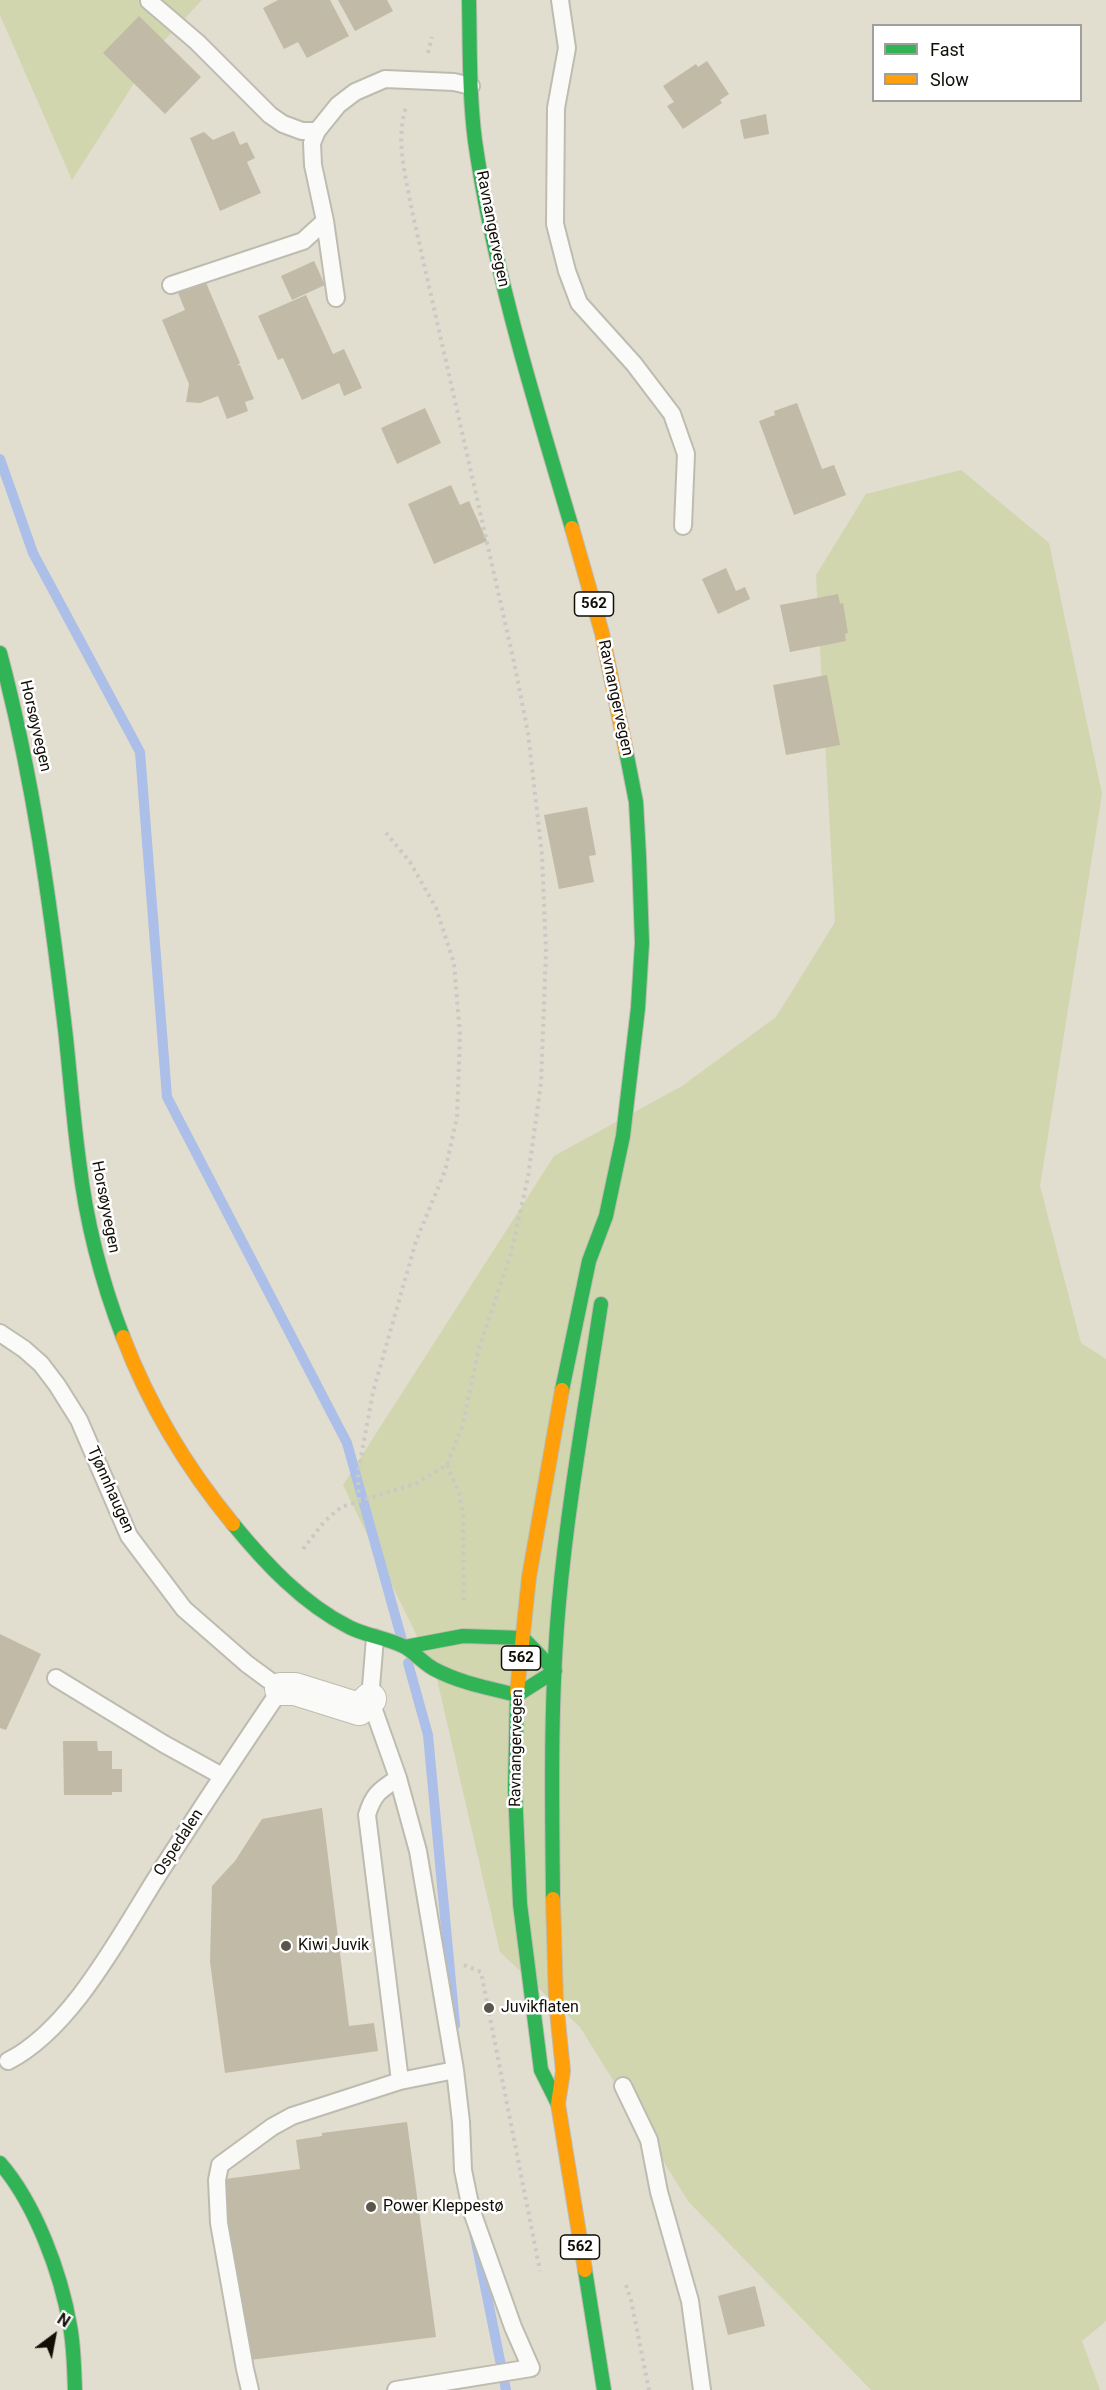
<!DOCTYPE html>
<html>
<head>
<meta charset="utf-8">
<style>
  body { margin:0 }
  #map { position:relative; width:1106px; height:2390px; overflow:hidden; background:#e1ddcf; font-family:Roboto,sans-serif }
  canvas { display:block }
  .legend { position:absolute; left:872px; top:24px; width:210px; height:78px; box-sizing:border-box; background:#fff; border:2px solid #a09f9b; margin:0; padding:8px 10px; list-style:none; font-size:18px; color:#110e06 }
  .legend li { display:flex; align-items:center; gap:12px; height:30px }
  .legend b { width:30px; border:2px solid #a09f9b }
  .north { position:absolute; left:24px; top:2306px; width:60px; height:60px; -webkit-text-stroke:4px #fff; paint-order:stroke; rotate:32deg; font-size:16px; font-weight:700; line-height:24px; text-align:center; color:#110e06 }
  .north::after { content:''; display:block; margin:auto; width:21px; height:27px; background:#110e06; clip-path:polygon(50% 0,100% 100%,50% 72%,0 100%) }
</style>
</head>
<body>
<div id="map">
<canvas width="1106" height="2390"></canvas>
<ul class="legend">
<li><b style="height:8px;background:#30b455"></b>Fast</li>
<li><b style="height:8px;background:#ff9f0a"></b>Slow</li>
</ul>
<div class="north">N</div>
</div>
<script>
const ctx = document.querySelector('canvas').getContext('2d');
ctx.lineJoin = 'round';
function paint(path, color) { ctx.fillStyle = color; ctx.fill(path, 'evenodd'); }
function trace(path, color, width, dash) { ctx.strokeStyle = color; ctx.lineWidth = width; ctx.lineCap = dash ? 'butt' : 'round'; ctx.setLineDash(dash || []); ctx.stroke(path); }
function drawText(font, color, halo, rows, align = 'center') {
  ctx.font = font + ' Roboto,sans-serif'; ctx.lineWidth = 5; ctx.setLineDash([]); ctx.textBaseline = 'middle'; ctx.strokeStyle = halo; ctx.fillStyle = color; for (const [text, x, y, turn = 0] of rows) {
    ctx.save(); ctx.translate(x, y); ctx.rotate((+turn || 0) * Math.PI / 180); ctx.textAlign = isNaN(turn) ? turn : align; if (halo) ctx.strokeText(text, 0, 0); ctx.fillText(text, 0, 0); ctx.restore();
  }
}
paint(new Path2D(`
  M0,0H202L156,49L72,180L0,15Z
  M961,470L1049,543L1102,794L1040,1186L1081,1343L1106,1359V2321L1082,2341L1100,2390H871L688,2201L580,2027L500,1952L436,1675L343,1485L554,1156L682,1086L776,1017L835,922L816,575L866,494Z`), '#d1d6af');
trace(new Path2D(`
  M0,459L33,553L140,752L167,1097L347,1443L402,1640
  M408,1663L428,1735L455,2025
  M474,2232L506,2390`), '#abbfe8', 10);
paint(new Path2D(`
  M278,0H330L349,36L307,58L298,42L284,49L263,8Z
  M338,0H387L393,11L355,31Z
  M139,16L201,77L165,114L103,53Z
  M707,61L729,94L720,100L722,103L683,129L667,106L674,102L663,86L696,64L698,67Z
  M766,114L769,134L744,139L740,120Z
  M234,131L240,145L247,142L255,158L247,162L261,193L220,211L190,138L204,132L213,140Z
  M314,261L325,285L292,300L281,276Z
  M204,278L240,363L237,366L240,365L254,399L245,402L248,411L227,419L218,396L200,403L186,402L189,384L162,320L185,310L177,290Z
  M306,295L333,354L344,349L362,388L344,396L339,383L302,400L283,358L278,360L258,316Z
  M797,403L822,469L834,465L846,495L794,515L759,421L775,415L774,411Z
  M425,408L441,443L397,464L381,428Z
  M451,485L460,505L469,501L487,541L434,564L408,504Z
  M726,568L736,591L745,587L750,599L718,614L702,579Z
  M838,594L840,604L843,603L848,633L845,634L846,641L790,652L780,605Z
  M827,675L840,745L786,755L773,685Z
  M587,807L596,855L589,856L594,882L559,889L544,815Z
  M0,1634L41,1654L6,1730L0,1728Z
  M63,1741H97L98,1751H112V1769H122V1792H112V1795H64Z
  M322,1808L349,2026L374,2023L378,2051L225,2073L210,1962L212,1886L235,1861L262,1819Z
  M407,2122L436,2337L242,2361L218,2180L300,2169L296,2140L322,2136V2133Z
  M755,2286L765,2326L728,2335L718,2296Z`), '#c0baa6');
const lane = new Path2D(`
  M560,0L567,48L556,108L555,224L567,271L579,303L634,364L672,414L686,454L683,526
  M149,1L197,42L270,115L283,124L302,131H317
  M171,285L303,241L325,221
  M336,298L325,221L313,165L312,143L317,131L338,105L355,92L385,79L454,82L471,86
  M0,1333L24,1349L41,1364L57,1385L79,1420L129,1536L184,1609L247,1664L281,1689C240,1749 200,1810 160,1872C121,1933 73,2028 8,2061
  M375,1638L370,1699L398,1778L418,1851L455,2070L461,2122L463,2170L471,2209L513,2327L531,2368L396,2390
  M56,1678L164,1744L222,1776
  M398,1778C380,1790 373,1794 367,1815L400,2081
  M623,2086L649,2140L659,2192L690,2301L702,2390
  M250,2390L245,2369L219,2223L217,2180L220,2165L272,2127L292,2116L400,2081L455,2070`);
const street = new Path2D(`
  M281,1689H295L359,1709L370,1699`);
const fast = new Path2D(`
  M469,0C470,47 469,94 475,141C494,273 534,400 572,528
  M0,653C33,777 50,902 65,1029C70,1073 73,1117 79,1161C86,1221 101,1280 123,1337
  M562,1390L589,1261L606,1216L623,1136L638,1008L642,943L639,856L636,802L626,751
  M233,1524C265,1563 303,1604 349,1627C366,1636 388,1638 405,1647C415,1653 423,1663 434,1669C460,1683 489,1688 517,1695L555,1671L523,1638L463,1636L405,1647
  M517,1692L515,1789L520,1904L541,2070L558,2104
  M553,1899C552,1800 550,1701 559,1602C568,1502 586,1403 601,1304
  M0,2163C35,2203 61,2273 70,2326C74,2347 74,2369 75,2390
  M585,2270L604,2390`);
const slow = new Path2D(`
  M572,528L602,633L626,751
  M123,1337C149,1405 186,1467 233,1524
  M517,1692L529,1577L562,1390
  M553,1899L556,2001L563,2071L558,2104L585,2270`);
trace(lane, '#bebbb0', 20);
trace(street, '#bebbb0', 34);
trace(fast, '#bebbb0', 16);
trace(slow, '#bebbb0', 16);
trace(new Path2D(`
  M428,53L432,37
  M447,1465L459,1493L463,1514L464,1601
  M359,1500L358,1473L373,1392L416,1241L445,1171L457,1117L460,1035L454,963L436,908L410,862L386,833
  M303,1549L324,1522L341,1507L415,1484L447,1465L463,1424L478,1352L511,1253L528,1177L541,1083L546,952L542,855L528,733L514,662L412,211C406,177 395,141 406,107
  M464,1965L481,1972L540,2271
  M626,2285L631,2300L649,2390`), '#c9c9c5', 4, [3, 4.5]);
trace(lane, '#fafaf8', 16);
trace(street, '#fafaf8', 32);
trace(fast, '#30b455', 14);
trace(slow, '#ff9f0a', 14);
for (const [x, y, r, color] of [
  [286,1946,6,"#5a564c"],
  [489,2008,6,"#5a564c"],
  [371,2207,6,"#5a564c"]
]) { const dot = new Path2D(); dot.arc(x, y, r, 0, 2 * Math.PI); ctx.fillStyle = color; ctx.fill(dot); trace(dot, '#fff', 2); }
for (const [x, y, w] of [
  [594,604,39],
  [521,1658,39],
  [580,2247,39]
]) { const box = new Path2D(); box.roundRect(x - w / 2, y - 12, w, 24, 4.5); ctx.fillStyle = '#fff'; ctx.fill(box); trace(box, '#110e06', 1.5); }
drawText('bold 15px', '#110e06', null, [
  ["562",594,604],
  ["562",521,1658],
  ["562",580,2247]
]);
drawText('16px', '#110e06', '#fff', [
  ["Ravnangervegen",492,229,79],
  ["Ravnangervegen",615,698,78],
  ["Horsøyvegen",35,726,77],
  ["Horsøyvegen",105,1207,79],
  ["Tjønnhaugen",110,1490,66],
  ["Ravnangervegen",517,1748,-89],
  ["Ospedalen",179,1843,-57]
]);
drawText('16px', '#110e06', '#fff', [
  ["Kiwi Juvik",298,1946],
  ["Juvikflaten",501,2008],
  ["Power Kleppestø",383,2207]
], 'left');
</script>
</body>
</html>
